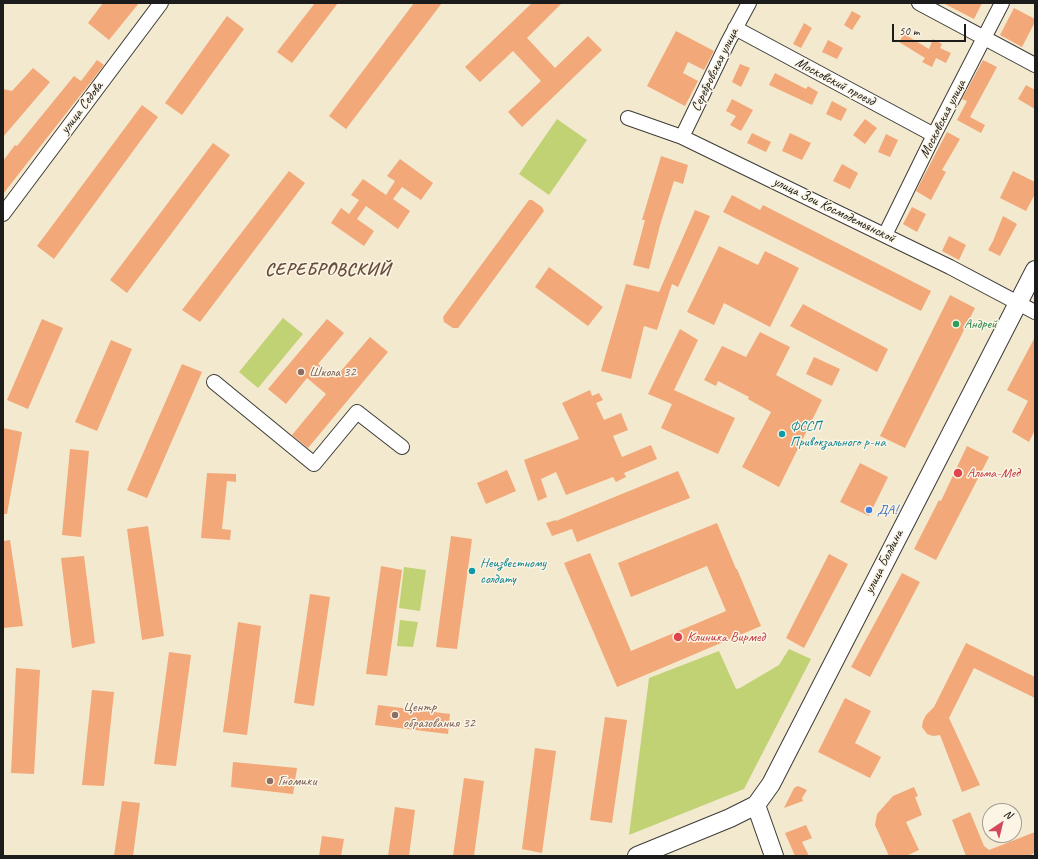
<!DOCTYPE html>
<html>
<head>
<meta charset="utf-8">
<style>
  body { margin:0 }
  #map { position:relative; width:1038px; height:859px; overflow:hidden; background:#f3e9cf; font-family:Caveat,sans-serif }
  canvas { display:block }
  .frame { position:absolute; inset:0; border:4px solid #1c1c1c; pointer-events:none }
  .north { position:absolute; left:982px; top:803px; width:40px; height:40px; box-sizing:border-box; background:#fcf5e5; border:1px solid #a29e95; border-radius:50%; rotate:35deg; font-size:11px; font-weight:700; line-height:16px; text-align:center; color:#1c1c1c }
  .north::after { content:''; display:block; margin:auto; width:14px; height:18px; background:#d1495b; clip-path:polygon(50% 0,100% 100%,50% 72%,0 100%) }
  .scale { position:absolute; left:892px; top:24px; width:74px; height:18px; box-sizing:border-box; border:2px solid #1c1c1c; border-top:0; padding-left:5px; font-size:12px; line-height:14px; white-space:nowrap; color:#1c1c1c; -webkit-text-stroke:3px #fcf5e5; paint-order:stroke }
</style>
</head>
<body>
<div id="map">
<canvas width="1038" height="859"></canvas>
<div class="frame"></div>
<div class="north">N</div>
<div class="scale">50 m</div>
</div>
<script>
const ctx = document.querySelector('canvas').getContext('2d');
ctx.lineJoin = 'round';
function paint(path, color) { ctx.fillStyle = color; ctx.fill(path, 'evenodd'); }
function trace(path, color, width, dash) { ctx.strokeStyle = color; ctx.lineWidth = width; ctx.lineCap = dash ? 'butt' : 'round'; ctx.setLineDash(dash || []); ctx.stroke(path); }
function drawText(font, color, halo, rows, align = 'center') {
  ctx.font = font + ' Caveat,sans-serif'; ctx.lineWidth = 3; ctx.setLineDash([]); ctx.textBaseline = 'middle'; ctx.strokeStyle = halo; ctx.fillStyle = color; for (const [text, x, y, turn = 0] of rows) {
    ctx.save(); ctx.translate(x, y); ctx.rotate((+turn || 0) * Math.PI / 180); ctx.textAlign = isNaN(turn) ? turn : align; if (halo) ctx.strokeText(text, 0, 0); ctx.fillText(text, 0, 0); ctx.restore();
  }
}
paint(new Path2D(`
  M557,119L587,140L549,195L519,174Z
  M283,318L303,334L258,388L239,372Z
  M404,567L426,570L420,611L399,608Z
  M400,620L418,622L413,647L397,646Z
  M789,649L811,659L744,789L629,835L649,678L719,651L736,689L740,688L779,665Z`), '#c1d275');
paint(new Path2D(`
  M103,3H139L109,40L88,23Z
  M315,3H338L292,63L277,52Z
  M414,3H442L346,129L329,116Z
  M532,3H562L527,38L555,68L588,36L602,50L522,127L508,112L541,81L513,51L480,82L465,67Z
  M943,3H982L974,19Z
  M1014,8L1035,19V22L1022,47L1000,35Z
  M852,11L861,16L852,30L844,25Z
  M227,16L244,29L182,115L165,103Z
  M804,23L812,28L801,48L793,44Z
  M676,31L714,51L704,70L688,62L683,73L698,81L685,106L647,86Z
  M904,34L929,49L933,39L942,44L940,48L951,53L946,63L936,58L932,67L922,62L925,58L899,42Z
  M828,40L843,48L837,59L822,52Z
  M97,60L104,65L3,194V161L15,145L17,146L74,76L81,81Z
  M983,60L997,67L970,117L985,125L981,133L957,120L967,101L962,99Z
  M740,64L750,68L741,87L732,82Z
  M33,68L50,82L3,137V89L12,91Z
  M775,73L806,89L808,86L818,92L812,105L769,85Z
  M1026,85L1035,90V109L1018,99Z
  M732,99L753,110L741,131L730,125L736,116L726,111Z
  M832,101L847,109L841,121L826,114Z
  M142,105L158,117L54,259L37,246Z
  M865,119L877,128L865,144L853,135Z
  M947,132L960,139L942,170L946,172L931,200L916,191Z
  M752,133L771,142L766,152L747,143Z
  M790,133L811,143L802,160L782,151Z
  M886,134L898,140L890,157L878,152Z
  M213,143L230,155L127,293L110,280Z
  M661,156L688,165L683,184L674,181L660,225L649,269L633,265L645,220H642Z
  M400,159L433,183L421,200L402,187L393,199L410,211L398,229L366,206L357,219L374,231L364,246L331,223L341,208L349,214L359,200L351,195L363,179L386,195L395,181L387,176Z
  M842,164L858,173L850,189L833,181Z
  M289,171L305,183L200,322L182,310Z
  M1013,171L1035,182V194L1026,211L1000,198Z
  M732,195L760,210L763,205L931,291L921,311L723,212Z
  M529,200H532L542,207L544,211L458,328H453L444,322L443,317Z
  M912,207L926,214L917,232L903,224Z
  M695,210L710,216L678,287L672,284L657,330L644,326L631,379L601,371L626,284L659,292Z
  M1003,216L1017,224L1000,256L988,250L993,241Z
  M949,236L966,245L959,260L942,251Z
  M719,246L758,265L765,251L799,268L770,327L724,303L714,325L687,312Z
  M549,267L603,307L588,326L535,287Z
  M950,295L975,308L905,448L880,436Z
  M803,304L888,349L877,372L790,326Z
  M42,319L63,328L28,409L7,400Z
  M327,319L344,333L318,364L335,378L370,337L388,352L308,448L292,435L326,394L307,378L286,404L268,389Z
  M680,329L698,340L674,390L735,418L718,454L661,428L672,404L648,394Z
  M760,332L790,347L776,375L822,400L779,487L742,467L771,412L748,399L749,397L718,381L716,386L704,380L722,346L746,357Z
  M1035,337V430L1029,442L1012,432L1028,401L1007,390Z
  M111,340L132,349L97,431L75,422Z
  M814,357L840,369L832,386L806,374Z
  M182,364L202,372L147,498L127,490Z
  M590,390L592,396L599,393L603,400L596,403L604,420L621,413L628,430L613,436L622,457L651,445L657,459L624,473L626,477L616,482L613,477L566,495L556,472L541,479L547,497L538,501L524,460L579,439L576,432L562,403Z
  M3,428L22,432L7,514H3Z
  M967,446L989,457L936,560L914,549L939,500L941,501Z
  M70,449L89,451L81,537L62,535Z
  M860,463L888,477L869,516L840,502Z
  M507,470L516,491L486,504L477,483Z
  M678,471L690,498L577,542L572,529L552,536L546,523L556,520V521Z
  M207,473L236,474V482L227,481L222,529L231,530L230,540L201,538Z
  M717,523L736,569H737L761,626L617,687L564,563L590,553L631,651L726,611L707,566L631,597L618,563Z
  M148,526L164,636L142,640L127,529Z
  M451,536L472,539L457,649L436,647Z
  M10,540L23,626L3,628V541Z
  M829,554L848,564L804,648L786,638Z
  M84,556L95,643L72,648L61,558Z
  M381,566L402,570L387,676L366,674Z
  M902,573L920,582L870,677L851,667Z
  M310,594L330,597L314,706L294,703Z
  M238,622L261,626L247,735L223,732Z
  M966,643L1035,677V698L974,668L949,718L980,785L962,792L940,735L933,736L927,734L922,727L923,721L926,715L934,707Z
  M169,652L191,655L176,766L154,764Z
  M16,668L40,670L34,774L11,773Z
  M92,690L114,692L104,786L82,785Z
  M845,698L871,711L855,743L881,757L870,778L818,752Z
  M378,705L450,714L448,734L375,725Z
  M605,717L627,720L612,823L590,820Z
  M535,748L556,751L542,853L522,849Z
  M233,762L297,768L293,794L231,787Z
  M464,778L484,781L474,856H453Z
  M798,786L807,790L802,798L803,801L784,808L794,788Z
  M914,787L918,796L915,797L922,815L906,822L919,850L906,856H889L875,825L877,814L893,796Z
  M122,801L140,803L133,856H114Z
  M395,807L415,810L409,856H388Z
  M970,812L984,846L989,850L1035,832V853L1028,856H966L952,820Z
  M806,825L812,838L802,842L809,856H795L785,833Z
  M322,836L344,839L341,856H319Z`), '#f2a878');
const minor = new Path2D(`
  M919,3L1035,65
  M735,28L934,135
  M628,118L682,137L950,267L1035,312
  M682,137L728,42L749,3
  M3,214L161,3
  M885,235L934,135L1002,3
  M214,382L314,464L357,412L402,447`);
const major = new Path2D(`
  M756,805L774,856
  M637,856L730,818L756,805L771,784L1035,270`);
trace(minor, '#3c3b37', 16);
trace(major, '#3c3b37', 20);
trace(minor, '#fff', 14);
trace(major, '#fff', 18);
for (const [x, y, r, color] of [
  [956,324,4,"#2e9e5b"],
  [301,372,4,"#8d6e63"],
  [782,434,4,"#0f9aa8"],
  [958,473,5,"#e0444e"],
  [869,510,4,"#3f7fe0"],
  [472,571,4,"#0f9aa8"],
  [678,637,5,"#e0444e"],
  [395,715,4,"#8d6e63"],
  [270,781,4,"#8d6e63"]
]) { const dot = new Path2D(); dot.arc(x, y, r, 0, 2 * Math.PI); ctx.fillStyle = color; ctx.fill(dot); trace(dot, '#fcf5e5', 1.5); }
drawText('14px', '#1c1c1c', '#fcf5e5', [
  ["Серебровская улица",715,70,-64],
  ["Московский проезд",835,82,28],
  ["улица Седова",82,108,-53],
  ["Московская улица",943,119,-63],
  ["улица Зои Космодемьянской",834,210,26],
  ["улица Болдина",884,562,-63]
]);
drawText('14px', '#27864d', '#fcf5e5', [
  ["Андрей",964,324]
], 'left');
drawText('14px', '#785e54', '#fcf5e5', [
  ["Школа 32",309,372],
  ["Центр",403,707],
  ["образования 32",403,723],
  ["Гномики",278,781]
], 'left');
drawText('14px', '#0d838f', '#fcf5e5', [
  ["ФССП",790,426],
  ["Привокзального р-на",790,442],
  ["Неизвестному",480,563],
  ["солдату",480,579]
], 'left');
drawText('14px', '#be3a42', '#fcf5e5', [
  ["Альма-Мед",967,473],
  ["Клиника Вирмед",687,637]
], 'left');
drawText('14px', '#366cbe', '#fcf5e5', [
  ["ДА!",877,510]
], 'left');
ctx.letterSpacing = '1px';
drawText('bold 18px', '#674d3c', '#fcf5e5', [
  ["СЕРЕБРОВСКИЙ",328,270]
]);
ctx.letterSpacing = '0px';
</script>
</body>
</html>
